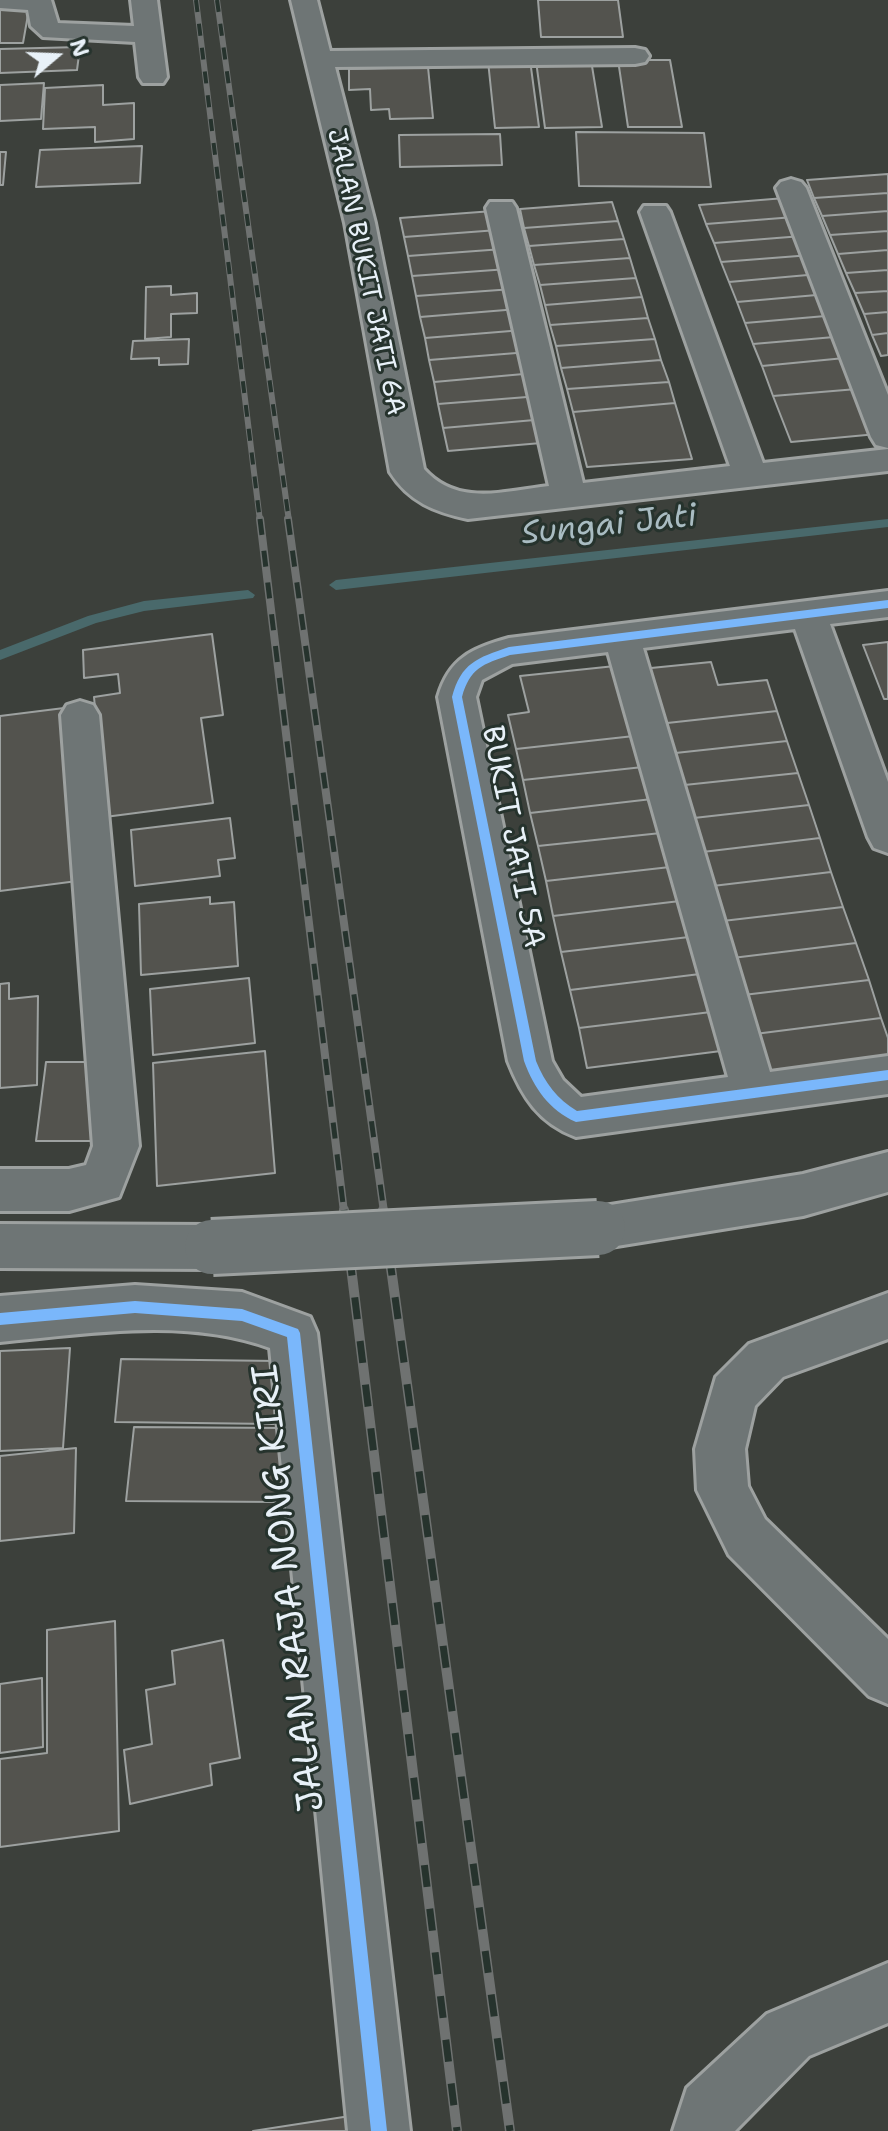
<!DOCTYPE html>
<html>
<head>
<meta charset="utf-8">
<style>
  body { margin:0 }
  #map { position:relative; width:888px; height:2131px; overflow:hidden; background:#3c403b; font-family:"Shantell Sans",sans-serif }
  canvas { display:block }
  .north { position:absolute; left:16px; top:16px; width:80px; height:80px; -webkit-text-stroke:6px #26332d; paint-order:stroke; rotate:71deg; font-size:22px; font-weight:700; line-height:32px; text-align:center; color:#e8f1f8 }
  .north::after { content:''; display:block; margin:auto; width:28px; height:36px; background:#e8f1f8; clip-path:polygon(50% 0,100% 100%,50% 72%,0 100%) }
</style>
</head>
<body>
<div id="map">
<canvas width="888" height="2131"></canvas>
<div class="north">N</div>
</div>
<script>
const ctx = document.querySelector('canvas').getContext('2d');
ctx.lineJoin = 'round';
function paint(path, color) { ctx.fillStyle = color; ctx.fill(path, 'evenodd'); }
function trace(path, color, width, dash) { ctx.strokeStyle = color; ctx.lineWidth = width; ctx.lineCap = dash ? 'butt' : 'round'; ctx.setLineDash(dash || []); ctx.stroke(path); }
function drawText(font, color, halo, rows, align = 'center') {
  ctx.font = font + ' "Shantell Sans",sans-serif'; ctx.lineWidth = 6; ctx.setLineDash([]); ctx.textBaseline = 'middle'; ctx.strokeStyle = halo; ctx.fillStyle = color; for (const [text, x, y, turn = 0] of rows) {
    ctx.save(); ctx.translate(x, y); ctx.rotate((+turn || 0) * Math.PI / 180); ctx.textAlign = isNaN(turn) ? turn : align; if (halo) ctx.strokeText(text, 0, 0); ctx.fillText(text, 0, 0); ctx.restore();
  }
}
paint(new Path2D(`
  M888,519V527L336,590L329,585L336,580Z
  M248,590L255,595L253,598L144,611L96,623L0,660V650L88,616L144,601Z`), '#49696b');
const building = new Path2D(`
  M538,0H618L623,37H541Z
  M29,9L23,43H0V10Z
  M80,47L77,70L0,73V49Z
  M530,60L539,127L495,128L488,61Z
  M591,60L602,127L545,128L536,61Z
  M618,60H670L682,127H628Z
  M428,67L433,118L390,119L389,109L371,110L370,89L349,90V69Z
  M44,83L41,119L0,121V85Z
  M103,85V105L134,103V139L95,142V127L43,129L45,88Z
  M576,132L704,133L711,187L579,186Z
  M500,134L502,165L400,167L399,135Z
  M142,146L140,183L36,187L40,150Z
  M0,152H6L3,185H0Z
  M888,174V193L814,198L807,180Z
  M888,193V211L822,216L814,198Z
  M785,198L794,217L706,224L699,205Z
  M612,202L618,221L524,228L520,209Z
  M493,211L498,230L404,237L400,218Z
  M888,211V231L830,235L822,216Z
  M794,217L802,236L714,243L706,224Z
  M618,221L624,239L529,246L524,228Z
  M498,230L503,249L408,256L404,237Z
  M888,231V250L838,254L830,235Z
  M802,236L811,255L721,262L714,243Z
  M624,239L630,258L534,265L529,246Z
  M503,249L508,269L412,276L408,256Z
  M888,250V270L846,273L838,254Z
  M811,255L819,274L729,282L721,262Z
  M630,258L636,278L540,285L534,265Z
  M508,269L513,289L416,296L412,276Z
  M888,270V291L855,293L846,273Z
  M819,274L828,294L737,302L729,282Z
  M636,278L642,297L545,305L540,285Z
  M171,286V295L197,293V313L171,314V337L145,339L146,287Z
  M513,289L518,309L420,317L416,296Z
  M888,291V312L864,314L855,293Z
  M828,294L837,315L745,323L737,302Z
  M642,297L648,318L550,325L545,305Z
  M518,309L523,330L425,338L420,317Z
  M888,312V333L872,335L864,314Z
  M837,315L846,336L753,344L745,323Z
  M648,318L655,339L556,346L550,325Z
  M523,330L529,352L429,360L425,338Z
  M888,333V355L881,356L872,335Z
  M846,336L855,357L762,366L753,344Z
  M189,339L188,364L159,365V358L131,359L133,341Z
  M655,339L661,360L561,368L556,346Z
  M529,352L535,373L434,382L429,360Z
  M855,357L869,388L773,396L762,366Z
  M661,360L669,382L567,389L561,368Z
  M535,373L540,396L438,404L434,382Z
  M669,382L675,403L573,412L567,389Z
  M869,388L888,433L791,442L773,396Z
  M540,396L546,419L443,428L438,404Z
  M675,403L692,459L587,467L573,412Z
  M546,419L553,442L448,451L443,428Z
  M212,634L223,715L201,718L213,803L105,817L94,697L120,693L118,674L84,678L83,650Z
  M888,642V699H884L863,645Z
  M711,662L718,685L767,680L777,711L658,724L641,669Z
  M615,666L634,736L516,749L508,715L529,712L520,676Z
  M72,707L85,880L0,891V716Z
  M777,711L787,741L666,754L658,724Z
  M634,736L643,767L523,780L516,749Z
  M787,741L798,773L675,786L666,754Z
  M643,767L652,799L530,813L523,780Z
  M798,773L809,805L685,819L675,786Z
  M652,799L661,833L538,846L530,813Z
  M809,805L820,838L694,853L685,819Z
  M230,818L235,858L218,860L220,876L135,886L131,830Z
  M661,833L670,867L546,881L538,846Z
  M820,838L831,872L704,887L694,853Z
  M670,867L680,901L553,916L546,881Z
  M831,872L843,907L714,922L704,887Z
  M210,897V904L234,902L238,966L141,975L139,904Z
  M680,901L689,937L561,952L553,916Z
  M843,907L856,943L724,959L714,922Z
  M689,937L700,974L570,990L561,952Z
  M856,943L869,980L735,996L724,959Z
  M700,974L711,1012L579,1028L570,990Z
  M249,978L255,1043L153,1055L150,989Z
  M869,980L881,1018L747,1035L735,996Z
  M9,983V999L38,996L37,1085L0,1088V984Z
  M711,1012L721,1051L587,1068L579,1028Z
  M881,1018L888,1038V1059L757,1075L747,1035Z
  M265,1051L275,1173L157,1186L153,1063Z
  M46,1062H108L99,1141H36Z
  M70,1348L63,1448L0,1451V1351Z
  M121,1359L278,1361L274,1424L115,1422Z
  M134,1427L285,1428L280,1502L126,1501Z
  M76,1448L74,1533L0,1541V1456Z
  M115,1621L119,1831L0,1847V1759L47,1753V1630Z
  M223,1640L240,1758L210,1764L212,1785L130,1804L124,1750L152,1744L146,1690L175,1684L172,1651Z
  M42,1678L43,1747L0,1753V1684Z
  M350,2116L351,2131H253Z`);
paint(building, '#53534e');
trace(building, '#9da1a0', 2);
const minor = new Path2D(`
  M0,0H51L58,23L134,26L131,0H157L167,77L163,83H143L139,77L135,42L43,37L31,26L28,10L0,8Z
  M291,0H317L330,51L635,48L645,50L649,56L645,62L635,64L335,67L375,223L424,469C458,507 504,491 549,486L486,208L490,202H512L516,208L583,483L730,466L640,212L644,206H666L670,212L763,463L888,449V471L468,519C435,512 409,502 390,472L345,223Z
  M791,179L801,182L806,188L888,395V448L876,445L871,437L776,188L781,182Z
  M888,591V617L830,624L888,782V853L874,848L868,837L795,629L643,648L770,1072L888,1056V1094L576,1137C539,1123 522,1097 508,1061L438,697C449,658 473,648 509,638ZM608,652L728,1077L581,1097L563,1080L552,1061L476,697L482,680L512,664Z
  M80,701L93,705L99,715L139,1146L119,1197L69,1211H0V1169H69L86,1165L93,1146L61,715L67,705Z
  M888,1152V1192L803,1216L598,1249L581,1243L575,1228L581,1213L598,1207L803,1174Z
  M0,1224L212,1225L229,1232L236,1247L229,1262L212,1269L0,1268Z
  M135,1285L242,1292L310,1317L317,1333L410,2131H348L270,1348C185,1317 88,1334 0,1342V1296Z
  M888,1293V1339L783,1377L755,1406L745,1449L748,1486L765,1519L888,1639V1704L869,1696L729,1555L697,1490L695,1449L716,1377L749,1344Z
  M888,1963V2023L809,2056L735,2131H673L687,2088L767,2014Z`);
trace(minor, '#9da1a0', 6);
paint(minor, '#6e7575');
const railFar2 = new Path2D(`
  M196,0L260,521
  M217,0L289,521`);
const railFar1 = new Path2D(`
  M260,519L344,1212
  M288,519L384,1212`);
const rail = new Path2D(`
  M344,1210L457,2131
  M383,1210L510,2131`);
trace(railFar2, '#6f7271', 6);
trace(railFar1, '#6f7271', 8);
trace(rail, '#6f7271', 10);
trace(railFar2, '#26332d', 4, [12]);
trace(railFar1, '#26332d', 5, [16]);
trace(rail, '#26332d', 7, [22]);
const minorBridge = new Path2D(`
  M212,1247L598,1228`);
trace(minorBridge, '#9da1a0', 60, []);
trace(minorBridge, '#6e7575', 54);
paint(new Path2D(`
  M888,600V608L510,655C483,664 470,668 462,697L536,1061C545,1083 557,1099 577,1111L888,1070V1080L576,1122C549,1110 534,1088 524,1061L452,697C461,663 477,658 509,647Z
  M135,1301L242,1309L298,1329L300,1333L387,2131H371L287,1337L242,1321L135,1313L0,1325V1313Z`), '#7ab7fb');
drawText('26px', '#e8f1f8', '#26332d', [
  ["JALAN BUKIT JATI 6A",365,272,78]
]);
drawText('30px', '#e8f1f8', '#26332d', [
  ["BUKIT JATI 5A",512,837,79]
]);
drawText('italic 32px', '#a9bcc2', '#26332d', [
  ["Sungai Jati",609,526,-6]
]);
drawText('36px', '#e8f1f8', '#26332d', [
  ["JALAN RAJA NONG KIRI",290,1588,-96]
]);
</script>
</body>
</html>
